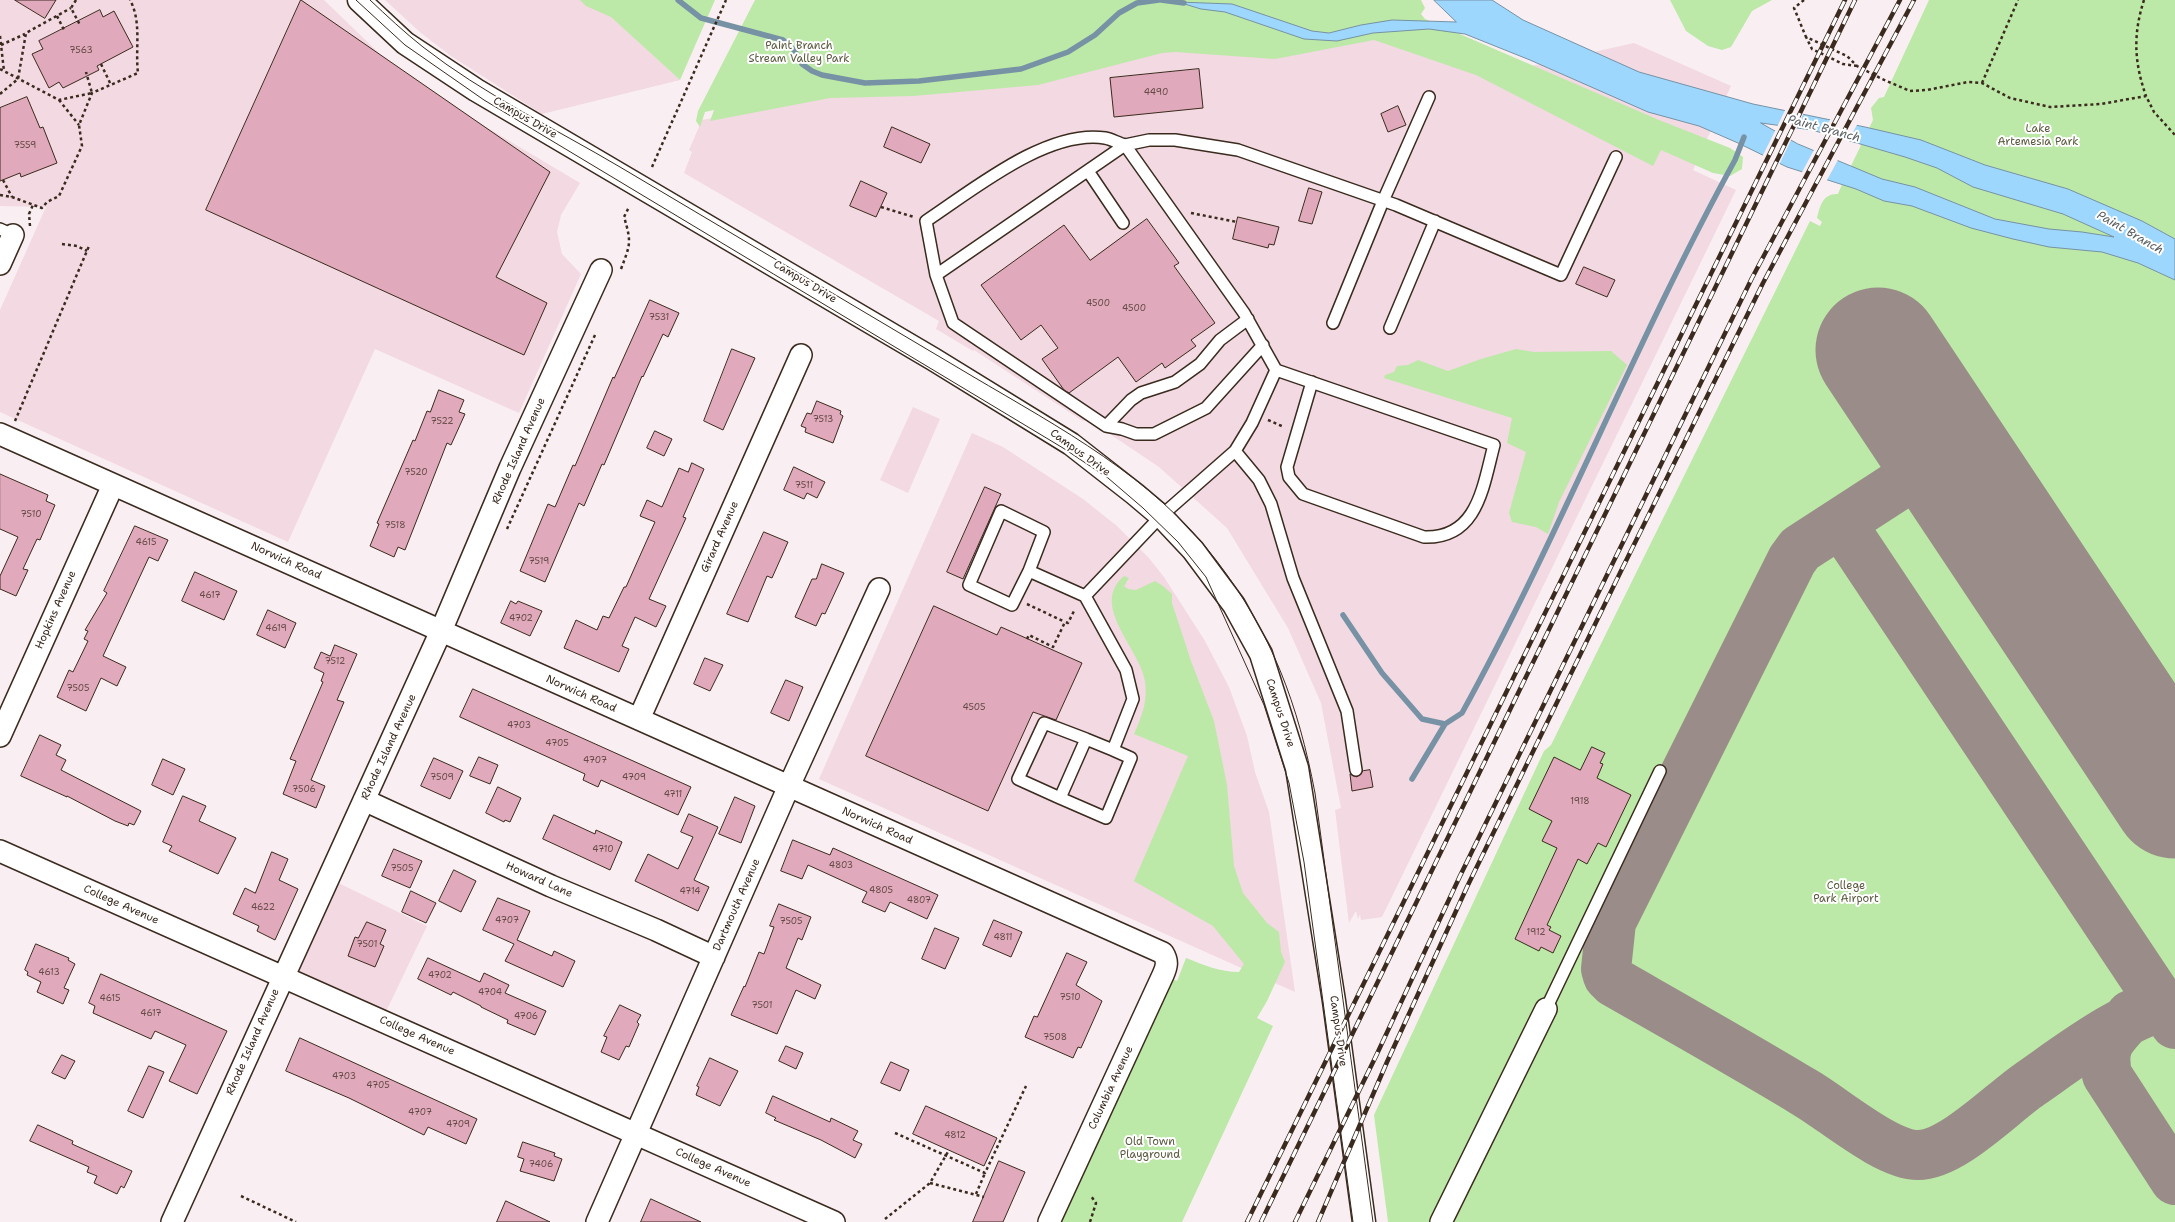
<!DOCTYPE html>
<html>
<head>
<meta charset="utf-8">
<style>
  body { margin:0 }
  canvas { display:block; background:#f9eef2 }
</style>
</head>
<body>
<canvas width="2175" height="1222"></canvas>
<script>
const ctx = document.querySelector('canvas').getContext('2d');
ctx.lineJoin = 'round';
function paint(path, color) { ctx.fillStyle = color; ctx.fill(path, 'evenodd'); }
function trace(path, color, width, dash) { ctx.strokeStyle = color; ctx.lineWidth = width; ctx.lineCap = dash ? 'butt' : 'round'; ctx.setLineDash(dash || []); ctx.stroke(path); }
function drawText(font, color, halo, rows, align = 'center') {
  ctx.font = font + ' "Shantell Sans",sans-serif'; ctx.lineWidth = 4; ctx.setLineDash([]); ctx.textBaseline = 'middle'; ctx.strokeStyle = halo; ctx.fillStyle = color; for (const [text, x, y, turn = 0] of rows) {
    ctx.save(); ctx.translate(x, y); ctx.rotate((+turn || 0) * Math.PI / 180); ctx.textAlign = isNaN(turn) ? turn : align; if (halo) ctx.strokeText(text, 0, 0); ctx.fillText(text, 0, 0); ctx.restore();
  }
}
paint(new Path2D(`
  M0,0H324L383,57L449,105L580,183L561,215L557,232L562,254L581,274L519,413L375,349L288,542L0,412V310L46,207L0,206Z
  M385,0H593L680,80L542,114L451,56L421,33Z
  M1298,7L1531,66L1634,43L1731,86L1693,170L1736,190L1382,917L1361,920L1360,914L1358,919L1356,911L1349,923L1335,810L1341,808L1321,703L1288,628L1227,528L1159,467L1089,420L1083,421L974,350L973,351L936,329L939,321L684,173L692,152L689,150L702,120Z
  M913,407L940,419L908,493L880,480Z
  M972,433L1003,447L1083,499L1117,526L1148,557L1164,577L1205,641L1229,687L1247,736L1255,772L1269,812L1295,992L819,779Z
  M330,879L427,926L381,1022L284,975Z`), '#f2d9e2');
paint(new Path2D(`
  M580,0H715L680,80L611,17L586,6Z
  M755,0H1421L1425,8L1421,14L1425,19L1659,120L1730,148L1743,157L1742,169L1730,176L1713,173L1661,150L1653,166L1476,75L1374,40L1275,59L1175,52L1162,53L1038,85L913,96L830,98L710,121L714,110L705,112L700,127L696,121L698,111Z
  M1670,0H1772L1752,11L1731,47L1722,50L1708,46L1686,31Z
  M1929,0H2175V1222H1388L1374,1115L1544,751L1551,745L1810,221L1820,226L1822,222L1817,218C1820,206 1823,193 1838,194L1840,189L1873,120L1871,108L1879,98L1884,97Z
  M1516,349L1534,352L1611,351L1627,365L1559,502L1548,534L1536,527L1512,522L1509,513L1526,452L1507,443L1512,418L1384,378L1385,375L1394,372L1397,366L1408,365L1418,360L1448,371L1481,359Z
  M1124,576L1129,578L1124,586L1128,589L1136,590L1155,581L1163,586L1172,594V603L1191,661L1214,721L1227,785L1234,866L1243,893L1267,923L1279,932L1281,952L1285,962L1267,1001L1257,1018L1273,1026L1182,1222H1049L1163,975L1177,981L1186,958C1204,965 1220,972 1239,972L1244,964L1213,926L1134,881L1188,756L1134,734C1142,716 1148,701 1145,681C1140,648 1089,606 1124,576Z`), '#bce9a7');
const water = new Path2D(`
  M1434,0H1492L1523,20L1639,72L1753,104L1865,127L1921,140L1985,165L2068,189L2142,221L2175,239V280L2138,263L2102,252L2049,247L2013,239L1971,228L1912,206L1884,201L1856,189L1787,167L1738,143L1699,126L1648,112L1530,60L1465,34L1429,29L1373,33L1337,41L1304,39L1225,12L1201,9L1178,2L1232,4L1312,31L1329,33L1361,25L1392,20L1456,22ZM1761,123L1812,130L1905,157L1937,168L1973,187L2063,214L2114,237L2082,232L2049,229L1995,219L1915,187L1882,179L1798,144Z`);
paint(water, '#9ed7fe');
trace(water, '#7692a4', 1);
paint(new Path2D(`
  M1786,108L1804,112L1796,130L1777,127Z
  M1831,118L1858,123L1847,143L1821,135Z
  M1776,129L1792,138L1779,165L1762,157Z
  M1815,148L1839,158L1826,182L1801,174Z`), '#f9eef2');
trace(new Path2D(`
  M678,0L701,18L783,40L794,50L802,64L812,71L822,75L865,83L919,81L1021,69L1068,52L1095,35L1119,13L1137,3L1159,0
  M1161,0L1184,3
  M1343,615L1382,673L1422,719L1445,724L1462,713C1561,533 1636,340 1735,160L1744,137
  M1412,779L1445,724`), '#7692a4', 5.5);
trace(new Path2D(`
  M1854,515L1848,527L1851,538L2175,1024
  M1992,521C1968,491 1952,452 1908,479L1800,549L1792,560L1611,922L1606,969L1608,976L1614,982C1677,1018 1741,1054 1804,1092C1832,1108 1886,1155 1918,1155C1952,1155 2001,1104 2030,1084C2069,1057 2128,1011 2175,1004
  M2131,1015C2113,1038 2101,1041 2107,1075L2175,1180`), '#9a8c88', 50);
trace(new Path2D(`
  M1878,350L2175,796`), '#9a8c88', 125);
const building = new Path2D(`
  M15,0H56L45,18Z
  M301,0L550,172L496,277L547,303L524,355L206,210Z
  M100,10L103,17L114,11L133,47L97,66L99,70L63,88L59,82L49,88L32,54L43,49L39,41Z
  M1199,69L1203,108L1114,117L1110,78Z
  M27,97L40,128L43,127L57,163L21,177L20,173L0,181V108Z
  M1398,106L1406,125L1388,132L1381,114Z
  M892,127L930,144L921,163L884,147Z
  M861,181L887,193L876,217L850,206Z
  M1309,188L1322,192L1312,224L1299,221Z
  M1238,217L1279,227L1274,245L1269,244L1268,248L1233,239Z
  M1147,219L1179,263L1174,266L1215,323L1191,340L1196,346L1165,368L1162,363L1136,382L1118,357L1069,393L1064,390L1042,359L1058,348L1041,325L1021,340L981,285L1064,225L1090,260Z
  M1584,267L1615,280L1607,297L1576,284Z
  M650,300L679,313L668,337L663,334L643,377L642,376L604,465L602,464L584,506L579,503L545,582L520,571L548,504L555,507L573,465L575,466L613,377L614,378Z
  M732,349L755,358L723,430L704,421Z
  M439,390L464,400L459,412L465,414L451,445L447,443L405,550L398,547L394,557L370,546L379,524L377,523L413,440L415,441L427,411L430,412Z
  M817,401L841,411L840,414L843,416L833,443L805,432L806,428L801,426L807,413L811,414Z
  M655,431L672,439L664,456L647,448Z
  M692,463L704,469L683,517L686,518L649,599L666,606L656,627L635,617L622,646L629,649L619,672L564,648L576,620L597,630L603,616L609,618L624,587H626L655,522L640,516L647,500L662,507L679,468L688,472Z
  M794,467L825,482L817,498L807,493L804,499L784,490Z
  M0,474L48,495L46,501L55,505L40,540L37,539L23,569L28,570L16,596L0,589V576L18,537L0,529Z
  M985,487L1001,494L963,579L947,572Z
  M135,526L168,540L158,561L149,557L103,656L126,667L117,686L101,678L86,711L57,697L69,670L73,672L88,641L84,639L88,631L85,630L107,593L104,591Z
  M764,532L788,542L772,578L767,576L748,622L727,614Z
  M822,564L844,573L825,614L822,613L816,626L795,617L812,579H816Z
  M195,572L237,591L224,620L182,601Z
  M511,601L516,604L518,601L542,611L530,636L501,623Z
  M934,606L997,635L1001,627L1082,663L1056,720L1033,712L988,811L866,756Z
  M268,610L296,623L285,648L257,635Z
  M335,645L357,654L337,700L344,702L311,780L325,786L316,808L283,794L296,761L290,759L323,682L321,681L324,673L314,668L321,652L330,656Z
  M705,658L723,665L710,691L694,684Z
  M786,680L803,687L789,721L771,713Z
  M473,689L691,787L678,815L601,780L598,787L583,780L585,774L460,717Z
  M40,735L61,745L56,755L66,760L61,770L141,811L134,825L129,823L128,826L115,821L67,796V797L21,776Z
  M1592,747L1605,753L1600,763L1603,764L1597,778L1631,795L1606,847L1598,843L1587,864L1578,859L1547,925L1551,927L1549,930L1561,936L1553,953L1541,947L1539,951L1515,939L1557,848L1542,841L1552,821L1529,809L1554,757L1580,770Z
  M479,757L498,765L490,784L470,776Z
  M434,758L463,771L450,799L421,786Z
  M163,759L185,769L173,795L152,785Z
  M1370,770L1373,787L1352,791L1350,774L1357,777L1363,771Z
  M498,787L521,798L510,822L505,820L504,822L486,813Z
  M183,796L206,806L199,821L236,838L218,874L169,851L172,846L163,842Z
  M735,797L755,806L741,843L719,834Z
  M689,814L718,827L694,880L709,887L698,911L635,881L648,854L678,869L693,837L681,832Z
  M554,815L595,834L596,830L622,842L610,870L543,839Z
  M793,840L830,855L833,848L938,895L927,919L890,902L885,912L862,902L867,892L808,865L802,879L781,871Z
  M394,849L422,861L410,888L382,876Z
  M272,852L288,859L279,880L298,889L275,940L257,931L259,926L233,914L245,888L255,893Z
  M454,870L476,881L461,912L439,901Z
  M411,891L436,903L426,923L402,912Z
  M498,898L530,911L517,940L552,956L554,951L575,961L563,987L505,961L514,944L483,930Z
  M779,904L811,917L802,940L798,938L786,968L821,985L815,999L796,990L777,1034L731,1015L744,986L745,987L759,952L764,954L774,927L770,926Z
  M994,920L1022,932L1011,957L983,945Z
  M367,922L386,930L380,944L384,946L375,967L348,956L355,937L358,938Z
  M935,928L959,938L945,969L922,959Z
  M36,944L69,958L68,960L75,964L64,988L69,990L63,1004L37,992L41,982L27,975L28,972L25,970Z
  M1067,953L1087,962L1076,985L1102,1001L1081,1048L1078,1047L1073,1058L1025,1037L1034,1016L1037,1017Z
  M428,958L480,982L484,973L509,985L505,993L546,1011L535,1035L507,1023L508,1020L481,1007V1006L453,992L451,995L418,979Z
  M101,974L227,1031L197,1094L169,1081L186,1045L155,1031L151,1039L93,1013L95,1006L89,1003Z
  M620,1005L641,1015L637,1022L639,1024L632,1040L629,1047L626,1046L619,1060L601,1052L607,1037L604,1036Z
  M300,1038L477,1119L466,1144L428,1127L424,1135L349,1098L286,1071Z
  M786,1046L803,1053L796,1069L779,1061Z
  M62,1055L75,1061L65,1079L52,1073Z
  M710,1058L738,1071L720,1106L696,1095L699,1087L697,1086Z
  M891,1062L909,1070L900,1091L881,1083Z
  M149,1066L164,1072L143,1118L128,1111Z
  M773,1096L830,1122L831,1118L858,1131L853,1140L862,1144L855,1158L821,1140L774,1120L776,1118L766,1113Z
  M926,1106L997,1138L984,1166L913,1134Z
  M38,1125L73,1141L72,1144L132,1171L124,1188L121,1186L117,1194L94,1183L97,1176L87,1172L89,1167L30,1141Z
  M523,1142L555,1153L554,1156L562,1159L554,1181L520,1171L524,1159L518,1157Z
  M999,1161L1025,1172L1003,1222H973Z
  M651,1199L701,1222H641Z
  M506,1201L550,1222H497Z`);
paint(building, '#e1a9bc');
trace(building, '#3b2a1e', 1);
const lane = new Path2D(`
  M1088,171L1123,223
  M0,229L13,235
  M936,275L953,323L1106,426L1122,429L1136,434H1154L1206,408L1263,345
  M1333,323L1383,201L1429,97
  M1390,328L1435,221
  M1276,370L1494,445C1483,486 1478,539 1424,537L1303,494L1289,477L1287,467L1312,382
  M1106,426L1131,400L1141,393L1175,382L1200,364L1220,340L1248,319
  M1235,451L1252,423L1276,370L1244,313L1125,145C1118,143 1111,139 1105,138C1047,129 973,190 926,221L936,275L1125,145L1149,140H1175L1238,150L1396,205L1561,275L1616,157
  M1029,571L1012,605L969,585L1001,511L1044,532L1029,571L1085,596
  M1113,750L1131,758L1106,818L1060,798L1086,739L1113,750L1133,699L1126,670L1085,596L1161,516L1235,451L1259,480L1271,504L1293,578L1347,711L1356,770
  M1060,798L1018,779L1044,723L1086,739
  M1546,1009L1660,771`);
const street = new Path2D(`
  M0,264L13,235
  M0,434L1163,953C1168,961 1167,966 1163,975L1049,1222
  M639,719L801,355
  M0,736L113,485
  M364,800L551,886L656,930L714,957
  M0,851L834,1222
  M172,1222L441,631L510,468L601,270
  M597,1222L789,786L879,589
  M1441,1222L1546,1009`);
const secondary = new Path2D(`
  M359,0L405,43L476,90L933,359L1071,444L1135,494L1161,516L1193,550L1234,605L1261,654L1297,768L1334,1001L1364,1222`);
trace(lane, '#3b2a1e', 14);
trace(street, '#3b2a1e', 24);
trace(secondary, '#3b2a1e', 25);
trace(new Path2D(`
  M76,0L71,8L80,25
  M1804,0L1794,8L1806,37
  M2144,0C2133,34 2134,62 2146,96
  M57,16L65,32
  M0,36L4,71
  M1,45L25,34
  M101,64L111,85
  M1857,66L1843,64L1812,49L1806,37L1847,56L1857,66L1882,79L1910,91L1927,90L1968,82L1982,83L2010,98L2050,107L2101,104L2146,96L2154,112L2175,135
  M0,69L59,100L92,93L86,72
  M1982,83L2018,0
  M0,94L18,79L26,33L71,8
  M59,100L79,125
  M652,167L726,0
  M3,180L12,197
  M0,195L12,197L42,208L47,202L59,196L82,146L79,125L92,93L138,73C135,49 142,22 130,0
  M881,207L914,217
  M1191,213L1237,222
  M30,226L29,214L33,205
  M62,244L77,246L87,251
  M621,269C630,245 632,243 624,217L629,207
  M1268,420L1284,427
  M15,421L89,246
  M507,529L595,335
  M1027,604L1065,622
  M1027,639L1029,635L1053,647L1065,622L1068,623L1075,609
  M895,1133L985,1173L1026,1086
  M930,1183L984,1197
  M976,1194L985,1173
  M241,1196L296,1222
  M885,1219L930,1183L949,1150
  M1090,1222L1096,1203L1091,1196`), '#3b2a1e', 2.5, [3, 3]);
trace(lane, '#fff', 11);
trace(street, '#fff', 21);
trace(secondary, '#fff', 22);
trace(new Path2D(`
  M356,0L405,45L484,100L1063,448L1108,478L1143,508L1178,542L1206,577L1264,705L1289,783L1304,862L1353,1222
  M370,0C387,16 404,32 423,47C483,94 554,128 620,167C737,237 855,306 972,376C1060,428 1153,477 1216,560C1272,633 1298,704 1315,793L1373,1222`), '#3b2a1e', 1);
const rail = new Path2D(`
  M1247,1222L1845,0
  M1261,1222L1855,0
  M1295,1222L1376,1056L1460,876L1752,278L1900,0
  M1318,1222L1387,1062L1467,887L1620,573L1763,283L1914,0`);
trace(rail, '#3b2a1e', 4.5);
trace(rail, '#fff', 3, [9]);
drawText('9px', '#644a46', null, [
  ["7563",81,51],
  ["4490",1156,93],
  ["7559",25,146],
  ["4500",1098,304],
  ["4500",1134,309],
  ["7531",659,318],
  ["7513",823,420],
  ["7522",442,422],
  ["7520",416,473],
  ["7511",804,486],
  ["7510",31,515],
  ["7518",395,526],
  ["4615",146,543],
  ["7519",539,562],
  ["4617",210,596],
  ["4702",521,619],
  ["4619",276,629],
  ["7512",335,662],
  ["7505",78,689],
  ["4505",974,708],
  ["4703",519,726],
  ["4705",557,744],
  ["4707",595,761],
  ["7509",442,778],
  ["4709",634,778],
  ["7506",304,790],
  ["4711",673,795],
  ["1918",1580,802],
  ["4710",603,850],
  ["4803",841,866],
  ["7505",402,869],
  ["4805",881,891],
  ["4714",690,892],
  ["4807",919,901],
  ["4622",263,908],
  ["4707",507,921],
  ["7505",791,922],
  ["1912",1536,933],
  ["4811",1003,938],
  ["7501",367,945],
  ["4613",49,973],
  ["4702",440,976],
  ["4704",490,993],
  ["7510",1070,998],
  ["4615",110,999],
  ["7501",762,1006],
  ["4617",151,1014],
  ["4706",526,1017],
  ["7508",1055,1038],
  ["4703",344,1077],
  ["4705",378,1086],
  ["4707",420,1113],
  ["4709",458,1125],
  ["4812",955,1136],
  ["7406",541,1165]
]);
drawText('11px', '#5b5a40', '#fff', [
  ["Paint Branch",799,46],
  ["Stream Valley Park",799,59],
  ["Lake",2038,129],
  ["Artemesia Park",2038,142],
  ["College",1846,886],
  ["Park Airport",1846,899],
  ["Old Town",1150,1142],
  ["Playground",1150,1155]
]);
drawText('11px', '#3b2a1e', '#fff', [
  ["Campus Drive",525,118,30],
  ["Campus Drive",805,282,31],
  ["Rhode Island Avenue",519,451,-66],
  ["Campus Drive",1080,453,36],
  ["Girard Avenue",720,537,-66],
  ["Norwich Road",286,561,24],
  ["Hopkins Avenue",56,610,-66],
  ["Norwich Road",581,694,24],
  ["Campus Drive",1280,713,72],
  ["Rhode Island Avenue",389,747,-65],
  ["Norwich Road",877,826,24],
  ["Howard Lane",539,880,24],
  ["College Avenue",121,905,24],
  ["Dartmouth Avenue",737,905,-66],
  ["Campus Drive",1338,1031,82],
  ["College Avenue",417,1036,24],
  ["Rhode Island Avenue",253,1042,-66],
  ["Columbia Avenue",1111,1088,-65],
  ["College Avenue",713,1168,24]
]);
drawText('italic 12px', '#595e61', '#fff', [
  ["Paint Branch",1824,129,15],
  ["Paint Branch",2130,233,30]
]);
</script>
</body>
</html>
